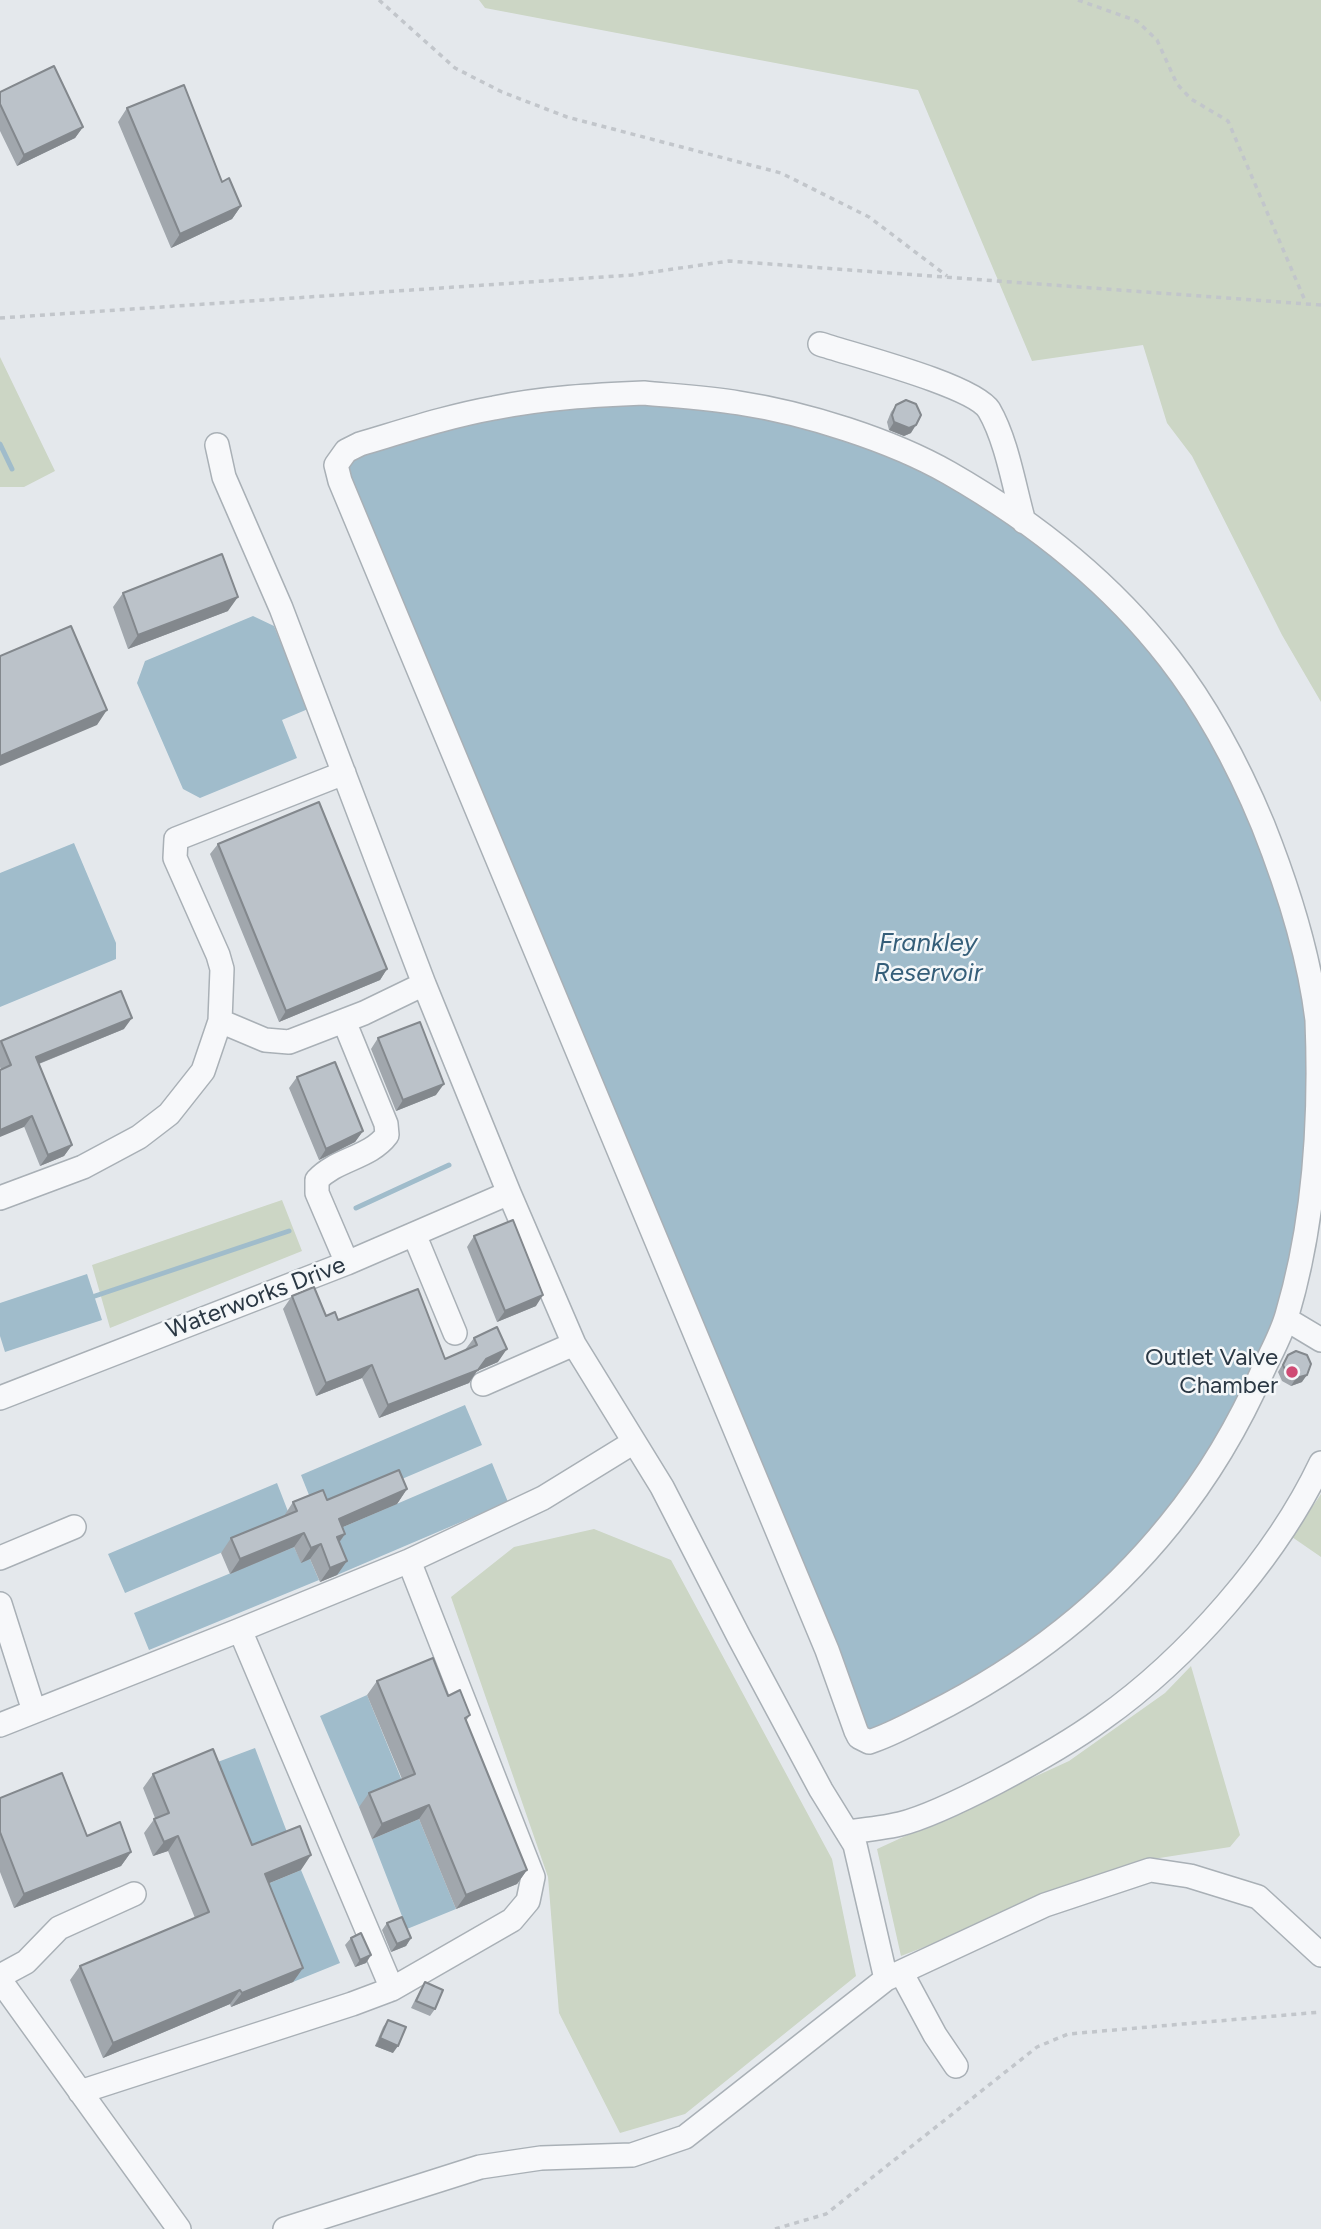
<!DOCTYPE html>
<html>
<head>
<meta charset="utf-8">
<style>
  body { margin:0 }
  canvas { display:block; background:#e4e8ec }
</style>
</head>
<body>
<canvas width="1321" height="2229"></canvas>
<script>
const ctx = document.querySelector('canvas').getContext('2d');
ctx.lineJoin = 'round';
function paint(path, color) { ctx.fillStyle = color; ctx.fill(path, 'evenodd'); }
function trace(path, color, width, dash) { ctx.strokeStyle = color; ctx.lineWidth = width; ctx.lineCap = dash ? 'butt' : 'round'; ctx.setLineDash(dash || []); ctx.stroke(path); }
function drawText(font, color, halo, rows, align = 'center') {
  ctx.font = font + ' Figtree,sans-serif'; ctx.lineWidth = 5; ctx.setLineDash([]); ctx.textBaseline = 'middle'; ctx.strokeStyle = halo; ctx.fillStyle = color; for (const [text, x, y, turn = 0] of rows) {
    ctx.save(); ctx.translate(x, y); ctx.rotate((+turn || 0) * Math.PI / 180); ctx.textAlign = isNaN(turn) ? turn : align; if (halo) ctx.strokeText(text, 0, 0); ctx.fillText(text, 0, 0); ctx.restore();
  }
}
paint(new Path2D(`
  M479,0H1321V702L1282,635L1192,456L1167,423L1143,345L1032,361L918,90L485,8Z
  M0,357L55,471L24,487H0Z
  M282,1200L302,1251L110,1328L92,1265Z
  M1321,1494V1557L1292,1537Z
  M594,1529L671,1560L832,1859L856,1976L685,2114L620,2133L559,2013L548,1877L451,1597L514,1547Z
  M1191,1666L1240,1835L1230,1847L1153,1859L901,1956L877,1849L1069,1761L1165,1693Z`), '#ccd6c5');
paint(new Path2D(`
  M625,401L758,413L891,455L942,481L1030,535L1110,605L1165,670L1214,746L1250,819L1276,885L1300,978L1308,1030L1306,1186L1282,1295L1270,1329L1254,1370L1214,1446L1168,1513L1079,1607L982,1677L868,1732L345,462L411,437L498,414Z
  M253,616L274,626L308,709L282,720L297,758L200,798L183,789L137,683L145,661Z
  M74,843L116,943V959L0,1007V873Z
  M87,1274L102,1320L5,1352L0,1336V1303Z
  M465,1405L482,1445L317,1515L301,1475Z
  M492,1463L508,1502L337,1575L327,1552L329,1533Z
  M277,1483L289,1514L287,1525L125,1593L108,1554Z
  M294,1547L301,1562L310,1559L319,1580L149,1650L134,1613Z
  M367,1695L405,1788L359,1807L320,1716Z
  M255,1748L290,1840L242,1860L207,1766Z
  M419,1819L456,1909L407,1929L372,1839Z
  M301,1870L340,1963L293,1982L255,1889Z`), '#a0bccb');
trace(new Path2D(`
  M0,444L12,469
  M356,1208L449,1165
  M95,1296L289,1231`), '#a0bccb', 5);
const minor = new Path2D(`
  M820,344C853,355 973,385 989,410C1007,441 1014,487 1024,522
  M644,393C676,396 708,398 739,403C805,413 891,440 949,473C1031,520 1110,582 1169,658C1208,708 1239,767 1263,825C1288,888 1309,953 1317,1020C1321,1118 1315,1221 1287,1315C1282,1333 1272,1351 1264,1368C1239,1425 1209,1476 1170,1524C1104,1606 1024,1667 930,1714C910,1724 891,1735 869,1742L859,1737L856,1731L827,1650L340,481L336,465L346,451L360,444C404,431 449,416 494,408C543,398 594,395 644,393Z
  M217,445L224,477L281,608L424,984L509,1193L574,1344L483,1384
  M220,1021L265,1040L289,1042L364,1013L424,984
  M344,1021L386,1124L387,1135C370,1158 336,1159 317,1180V1193L347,1263
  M0,1198L83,1167L139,1137L169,1114L203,1071L220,1021L222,969L218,955L175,858L176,839L344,773
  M414,1234L455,1333
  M1286,1319L1321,1340
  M0,1398L347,1263L509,1193
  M0,1558L74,1527
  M0,1604L34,1711
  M240,1630L409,1561L543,1498L634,1442
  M0,1725L240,1630L392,1989L352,2004L80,2092
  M847,1832C864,1830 883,1828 900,1824C928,1817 970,1796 997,1782C1033,1763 1069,1743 1102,1719C1187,1659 1276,1558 1321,1463
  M901,1972L935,2035L956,2066
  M0,1976L26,1962L59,1928L134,1894
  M886,1979L1045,1905L1150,1870L1190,1876L1258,1897L1321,1955
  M0,1980L179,2229
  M392,1989L512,1920L528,1901L533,1877L409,1561
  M285,2229L480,2167L541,2158L632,2155L685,2137L886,1979L855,1845L821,1790L739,1637L662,1487L574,1344`);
trace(minor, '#a9b0b6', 26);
trace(new Path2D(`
  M379,0L455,68L502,92L567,117L781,173L869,217L947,276
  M1078,0L1137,21L1157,40L1177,84L1191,99L1228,121L1306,303
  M0,318L632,275L729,261L1321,305
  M775,2229L826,2214L1037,2047L1068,2034L1321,2012`), '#c2c6cb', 3.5, [5, 5]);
trace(minor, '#f7f8fa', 23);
paint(new Path2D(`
  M0,92L83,127L75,138L17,166L0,131Z
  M127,108L222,182L241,206L232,219L171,248L118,122Z
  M896,405L911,433L904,436L889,430L887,422L891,412Z
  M123,593L228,611L128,649L113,607Z
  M218,844L387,969L380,980L279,1022L210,854Z
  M124,1029L39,1064L72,1145L64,1156L40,1166L0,1067V1042L1,1041Z
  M378,1038L436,1095L396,1111L371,1049Z
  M297,1077L363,1131L355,1142L319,1160L289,1088Z
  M474,1236L536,1306L497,1322L467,1247Z
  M292,1296L326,1316L445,1359L464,1351L474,1338L498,1362L477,1371L469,1383L379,1418L362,1378L316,1396L283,1309Z
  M1288,1355L1302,1382L1291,1386L1282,1381L1278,1372Z
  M407,1489L397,1504L342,1527L345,1534L339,1543L347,1561L337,1575L320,1582L310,1559L301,1563L294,1547L230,1574L221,1553L231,1538L284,1516L293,1502L327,1500Z
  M377,1681L448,1696L470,1715L466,1721L527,1870L517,1884L456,1909L419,1819L372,1839L359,1807L369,1793L402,1779L367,1695Z
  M153,1774L252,1845L301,1870L269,1883L303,1968L293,1982L231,2007L230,2004L103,2058L70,1980L80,1966L195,1918L168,1851L153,1856L144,1833L155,1818L143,1788Z
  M0,1798L87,1836L131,1852L121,1866L14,1908L0,1872Z
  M387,1923L411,1938L406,1946L391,1952L382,1930Z
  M351,1938L371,1955L366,1963L355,1967L345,1945Z
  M425,1982L435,2009L430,2016L411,2008L420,1990Z
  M388,2020L393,2053L375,2046L383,2027Z`), '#a1a7ad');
paint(new Path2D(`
  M83,127L75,138L17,166L24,155Z
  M241,206L232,219L171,248L180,234Z
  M894,422L916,425L911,433L904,436L889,430Z
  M238,597L228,611L128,649L138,635Z
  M107,710L97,725L0,766V756Z
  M387,969L380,980L279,1022L286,1011Z
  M132,1018L124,1029L28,1068L36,1057Z
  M444,1084L436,1095L396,1111L403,1100Z
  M32,1116L24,1127L0,1137V1130Z
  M363,1131L355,1142L319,1160L326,1149Z
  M72,1145L64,1156L40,1166L48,1155Z
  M543,1295L536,1306L497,1322L505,1311Z
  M507,1349L498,1362L477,1371L469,1383L379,1418L388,1405Z
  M372,1365L362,1378L316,1396L326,1383Z
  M1307,1375L1302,1382L1291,1386L1296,1378Z
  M407,1489L397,1504L329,1533L339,1519Z
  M304,1533L294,1547L230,1574L240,1559Z
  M345,1534L335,1548L337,1537Z
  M321,1544L310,1559L301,1563L311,1548Z
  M347,1561L337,1575L320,1582L330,1568Z
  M429,1805L419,1819L372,1839L382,1824Z
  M178,1836L168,1851L153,1856L164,1842Z
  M131,1852L121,1866L14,1908L24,1894Z
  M311,1855L301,1870L255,1889L265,1874Z
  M527,1870L517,1884L456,1909L466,1895Z
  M411,1938L406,1946L391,1952L397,1944Z
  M371,1955L366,1963L355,1967L360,1960Z
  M303,1968L293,1982L231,2007L242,1993Z
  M240,1990L230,2004L103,2058L113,2043Z
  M380,2038L398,2046L393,2053L375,2046Z`), '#83888d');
const building = new Path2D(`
  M54,66L83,127L24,155L0,104V92Z
  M184,85L222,182L229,178L241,206L180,234L127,108Z
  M906,400L916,404L921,415L916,425L909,428L894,422L892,415L896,405Z
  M222,554L238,597L138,635L123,593Z
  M71,626L107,710L0,756V656Z
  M319,802L387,969L286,1011L218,844Z
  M121,991L132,1018L36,1057L72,1145L48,1155L32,1116L0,1130V1070L11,1065L1,1041Z
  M420,1022L444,1084L403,1100L378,1038Z
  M335,1062L363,1131L326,1149L297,1077Z
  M513,1220L543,1295L505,1311L474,1236Z
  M314,1287L326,1316L335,1312L338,1320L418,1289L445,1359L477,1345L474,1338L497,1327L507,1349L486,1359L478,1370L388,1405L372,1365L326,1383L292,1296Z
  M1296,1351L1307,1355L1311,1364L1307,1375L1296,1378L1287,1374L1283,1365L1288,1355Z
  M399,1470L407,1489L339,1519L345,1534L337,1537L347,1561L330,1568L321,1544L311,1548L304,1533L240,1559L231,1538L297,1511L293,1502L323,1490L327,1500Z
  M433,1658L448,1696L460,1690L470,1715L465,1718L527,1870L466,1895L429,1805L382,1824L369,1793L415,1774L377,1681Z
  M213,1749L252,1845L300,1826L311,1855L265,1874L303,1968L242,1993L240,1990L113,2043L80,1966L209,1912L178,1836L164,1842L154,1819L169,1813L153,1774Z
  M62,1773L87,1836L120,1822L131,1852L24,1894L0,1832V1798Z
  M402,1917L411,1938L397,1944L387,1923Z
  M361,1933L371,1955L360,1960L351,1938Z
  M425,1982L443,1990L435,2009L416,2001Z
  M388,2020L406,2027L398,2046L380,2038Z`);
paint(building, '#bbc2c9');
trace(building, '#83888d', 2);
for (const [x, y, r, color] of [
  [1292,1372,7,"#cf4b74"]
]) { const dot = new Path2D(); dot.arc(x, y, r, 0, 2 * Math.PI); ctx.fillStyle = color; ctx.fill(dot); trace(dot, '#f4f7f9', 2.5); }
drawText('24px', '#2b3844', '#f4f7f9', [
  ["Waterworks Drive",256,1298,-21]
]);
drawText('24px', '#2b3844', '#f4f7f9', [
  ["Outlet Valve",1278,1358],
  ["Chamber",1278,1386]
], 'right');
drawText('italic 26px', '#355e79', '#f4f7f9', [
  ["Frankley",928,943],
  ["Reservoir",928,973]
]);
</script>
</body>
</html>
